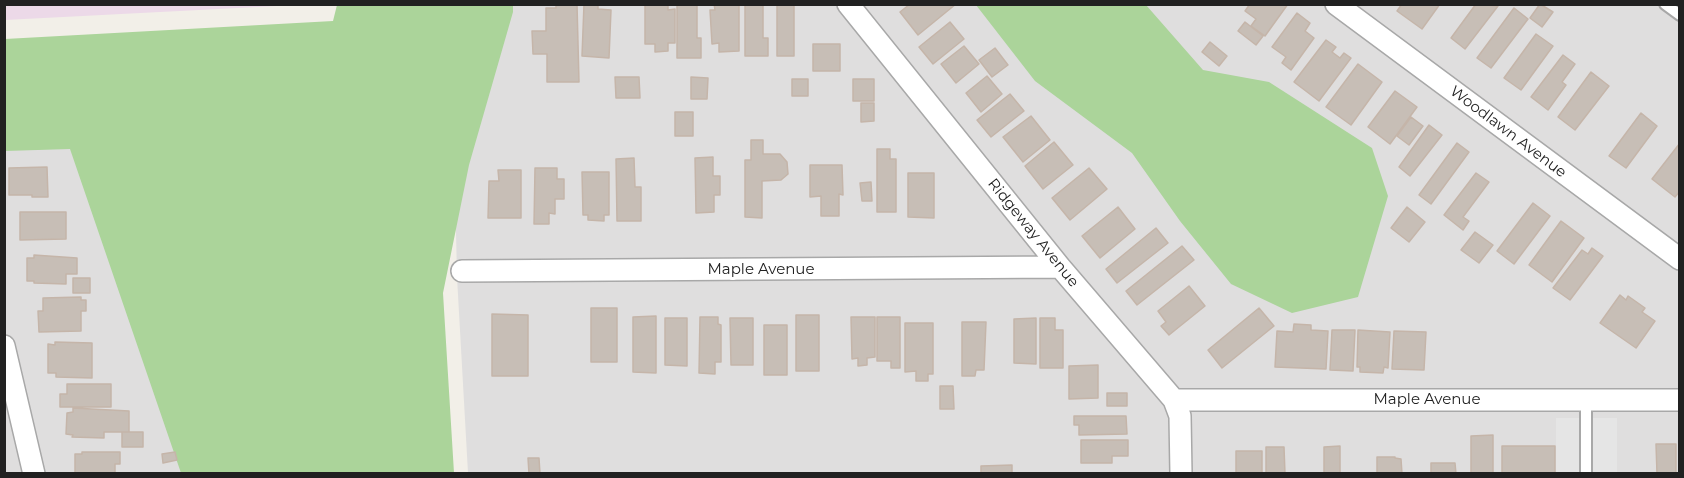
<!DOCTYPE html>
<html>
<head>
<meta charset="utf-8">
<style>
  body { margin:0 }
  #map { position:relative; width:1684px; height:478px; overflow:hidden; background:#f2efe8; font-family:Montserrat,sans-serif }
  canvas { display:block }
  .frame { position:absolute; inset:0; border:6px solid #212121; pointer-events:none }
</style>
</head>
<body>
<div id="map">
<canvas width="1684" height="478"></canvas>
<div class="frame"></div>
</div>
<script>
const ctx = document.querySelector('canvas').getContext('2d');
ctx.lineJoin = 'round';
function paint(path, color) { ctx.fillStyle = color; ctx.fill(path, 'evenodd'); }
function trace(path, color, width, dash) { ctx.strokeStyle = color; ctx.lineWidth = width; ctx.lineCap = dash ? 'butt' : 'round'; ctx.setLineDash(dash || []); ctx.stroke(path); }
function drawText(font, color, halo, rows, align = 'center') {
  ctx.font = font + ' Montserrat,sans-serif'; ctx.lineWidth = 6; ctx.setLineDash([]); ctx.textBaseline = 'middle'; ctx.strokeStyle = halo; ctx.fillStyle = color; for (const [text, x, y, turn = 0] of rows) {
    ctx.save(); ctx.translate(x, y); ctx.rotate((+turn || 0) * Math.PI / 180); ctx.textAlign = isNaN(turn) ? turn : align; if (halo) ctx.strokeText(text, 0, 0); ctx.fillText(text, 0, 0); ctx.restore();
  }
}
paint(new Path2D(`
  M451,5H1659L1680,18L1679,473H468L457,277Z
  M86,130L201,473H5L4,133Z`), '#dfdede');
paint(new Path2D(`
  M5,4H296V5L5,20Z`), '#ecd9e8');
paint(new Path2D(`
  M337,5H513V12L469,165L443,293L454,473H181L70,149L5,151V39L333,21Z
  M976,5H1146L1203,70L1269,82L1372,148L1388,196L1358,297L1292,313L1231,284L1180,221L1132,153L1035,81Z`), '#abd49a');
paint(new Path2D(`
  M1556,418H1617V473L1556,474Z`), '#e5e5e5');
const building = new Path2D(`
  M556,4H577L579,82H547V54H533L532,31H546V8H556Z
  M584,4L598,5V9L611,10L609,58L582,56Z
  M645,4H668V10L675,9V43H668V51L655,52V44H645Z
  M677,4H697V38H701V58H677Z
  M714,4H739V51L719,52V43L712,44L710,10H715Z
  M745,4H763V38H768V56H745Z
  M777,4H794V56H777Z
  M910,4H956L918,35L900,12Z
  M1250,4H1288L1265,36L1251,26L1256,19L1245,11Z
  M1402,4H1440L1422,29L1397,11Z
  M1476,4L1498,6L1465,49L1451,38Z
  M1540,4L1553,12L1542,27L1530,18Z
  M1514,8L1528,19L1491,68L1477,58Z
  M1297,13L1310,23L1305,31L1314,38L1291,70L1282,63L1286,57L1272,47Z
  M950,22L964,39L933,64L919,47Z
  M1245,22L1263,36L1256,45L1238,31Z
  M1536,34L1553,46L1521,90L1504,78Z
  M1326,40L1336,47L1332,52L1340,58L1344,53L1351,58L1319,101L1294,82Z
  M1210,42L1227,56L1219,66L1202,52Z
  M813,44H840V71H813Z
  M964,46L979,64L956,83L941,64Z
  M995,48L1008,65L992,77L979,60Z
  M1563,55L1575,64L1562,82L1566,85L1548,110L1531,97Z
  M1358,64L1382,82L1351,125L1326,107Z
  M1591,72L1609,86L1575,130L1558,117Z
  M987,76L1002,94L981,112L966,93Z
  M615,77H639L640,98H616Z
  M691,77L708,78L707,99H691Z
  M792,79H808V96H792Z
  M853,79H874V101H853Z
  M1395,91L1417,107L1390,144L1368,127Z
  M1010,94L1024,111L991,137L977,120Z
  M861,103H874V121L861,122Z
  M675,112H693V136H675Z
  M1641,113L1657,126L1626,168L1609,156Z
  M1031,116L1050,140L1023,162L1003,137Z
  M1411,117L1423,126L1409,145L1397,136Z
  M1429,125L1442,135L1410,176L1399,167Z
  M751,140H763V154H780L787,162L788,174L781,180L762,181V218L745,217V160H751Z
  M1054,142L1073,165L1043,189L1025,166Z
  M1457,143L1469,152L1431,204L1419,195Z
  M1680,143V191L1675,197L1652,179Z
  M877,149H890V159H896V212H877Z
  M713,157V176H720V195H714V212L696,213L695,158Z
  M634,158L635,187H641V221H617L616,159Z
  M810,165H842L843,195L839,194V216H821V196L810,197Z
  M47,167L48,197H32V195H9V168Z
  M535,168H557V179H564V199H555V214L549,213V224H534Z
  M1089,168L1107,189L1070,220L1052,198Z
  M498,170H521V218H488L489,181H499Z
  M582,172H609V215H604V221L588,220V215H583Z
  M908,173H934V218L908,217Z
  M1476,173L1489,182L1463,217L1469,221L1463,230L1444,215Z
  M871,182L872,201H862L860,183Z
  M1533,203L1550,216L1514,264L1497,251Z
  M1118,207L1135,229L1100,258L1082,236Z
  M1407,207L1425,222L1409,242L1391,228Z
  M20,212H66V239L20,240Z
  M1561,221L1584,238L1552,282L1529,265Z
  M1156,228L1168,243L1117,283L1106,269Z
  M1475,232L1493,245L1479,263L1461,250Z
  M1182,246L1194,260L1137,305L1126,291Z
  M1592,248L1603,256L1570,300L1553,288L1582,250L1588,254Z
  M34,255L77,258V274H66V284L34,283V281H27V258H34Z
  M73,278H90V293H73Z
  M1189,286L1205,306L1169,335L1161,326L1166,322L1158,311Z
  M1620,295L1626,300L1628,296L1645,308L1642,312L1655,321L1636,348L1600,323Z
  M81,297V300H86V311H81V331L39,332L38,311H43V298Z
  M591,308H617V362H591Z
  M1259,308L1274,326L1222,368L1208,350Z
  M492,314L528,315V376H492Z
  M796,315H819V371H796Z
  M656,316V373L633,372V317Z
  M700,317H718V324L721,325V362H715V374L699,373Z
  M851,317H875V357L867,358V365L858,366V358L852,359Z
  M877,317H900V368H891V361H877Z
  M665,318H687V366L665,365Z
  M730,318H753V365H731Z
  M1036,318V364L1014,363V319Z
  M1040,318H1055V330H1063V368H1040Z
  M962,322H986L984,370H976L975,376H962Z
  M905,323H933V374H928V381H916V371L905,372Z
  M1294,324L1311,325V330L1328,331L1326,369L1275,367L1277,331L1293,332Z
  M764,325H787V375H764Z
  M1332,330H1355L1353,371L1330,370Z
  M1358,330L1390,332L1388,368L1384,367L1383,373L1360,372V367H1357Z
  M1394,331L1426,332L1424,370L1392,369Z
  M55,342L92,343V378L56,377V373H48V344L55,345Z
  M1098,365V398L1069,399V366Z
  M67,384H111V407H60V394H67Z
  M940,386H953L954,409H940Z
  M1107,393H1127V406H1107Z
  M73,408L129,411V432H104V438L72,437L73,435L66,434L67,413L73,412Z
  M1074,416H1126L1127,434L1079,435V425H1074Z
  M122,432H143V447H122Z
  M1493,435V474H1471V436Z
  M1081,440H1128V456H1112V463H1081Z
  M1656,444H1676V474H1657Z
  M1340,446V474H1324V447Z
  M1502,446H1555V474H1502Z
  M1266,447H1284L1285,474H1266Z
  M1236,451H1262V474H1236Z
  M82,452H120V464H115V474H75V454H82Z
  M175,452L177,460L163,463L162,454Z
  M1377,457H1395V458L1401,459L1402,474H1377Z
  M528,458H539L540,474H529Z
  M1431,463H1455L1456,474H1431Z
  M1012,465V474H981V466Z`);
paint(building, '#c7beb6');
trace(building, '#c5b5a9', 1.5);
const lane = new Path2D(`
  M1665,4L1680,15
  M1586,474V399`);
const street = new Path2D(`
  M848,4L1060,267L1174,400L1180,416L1181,474
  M1336,4L1680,259
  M462,271L1060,267
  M4,346L34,474
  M1174,400H1680`);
trace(lane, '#a8a8a8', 14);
trace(street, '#a8a8a8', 24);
trace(lane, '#fff', 10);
trace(street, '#fff', 21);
drawText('15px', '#212121', '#fff', [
  ["Woodlawn Avenue",1508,132,37],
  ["Ridgeway Avenue",1033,233,51],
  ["Maple Avenue",761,270],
  ["Maple Avenue",1427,400]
]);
</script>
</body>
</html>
